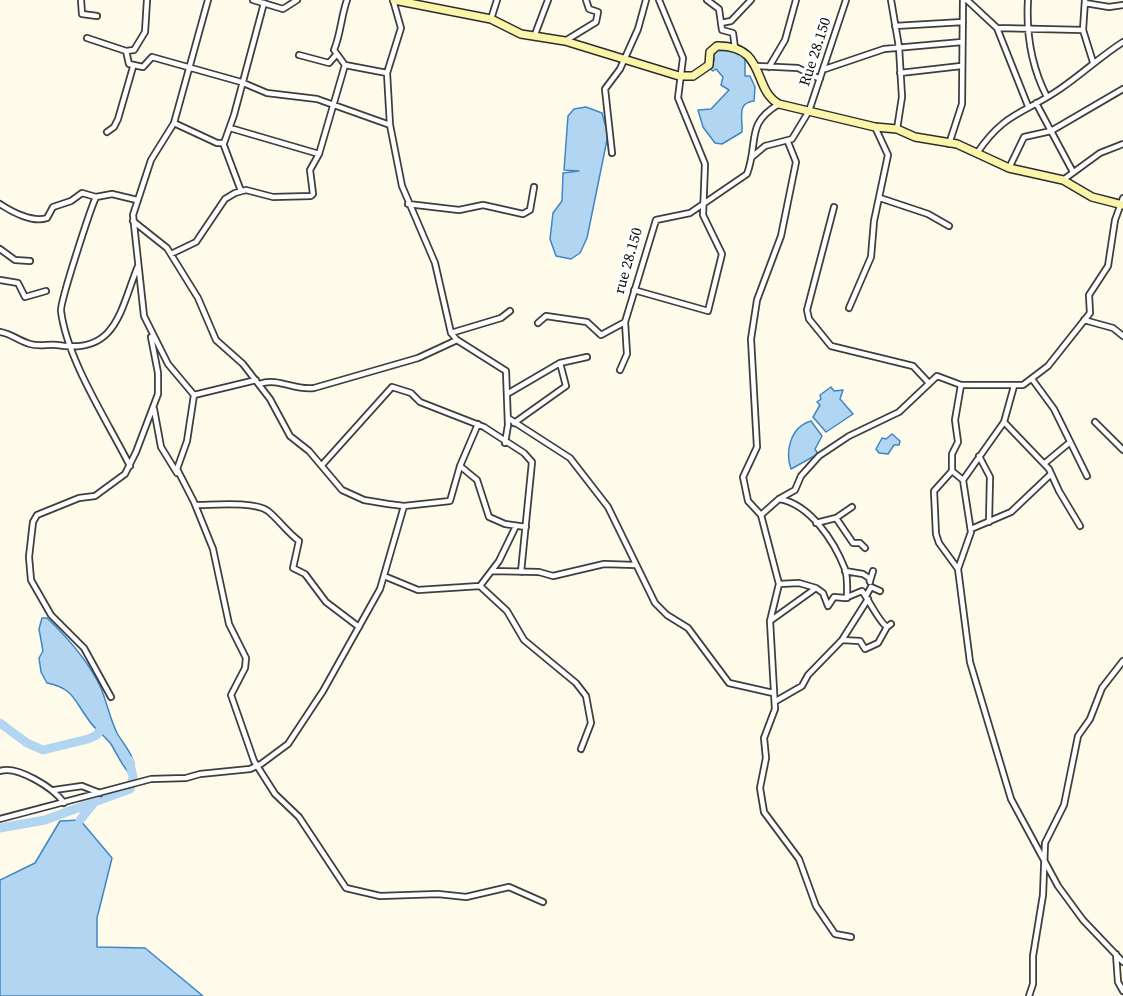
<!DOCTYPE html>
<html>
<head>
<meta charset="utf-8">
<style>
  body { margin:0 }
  canvas { display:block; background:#fefbea }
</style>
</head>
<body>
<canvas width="1123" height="996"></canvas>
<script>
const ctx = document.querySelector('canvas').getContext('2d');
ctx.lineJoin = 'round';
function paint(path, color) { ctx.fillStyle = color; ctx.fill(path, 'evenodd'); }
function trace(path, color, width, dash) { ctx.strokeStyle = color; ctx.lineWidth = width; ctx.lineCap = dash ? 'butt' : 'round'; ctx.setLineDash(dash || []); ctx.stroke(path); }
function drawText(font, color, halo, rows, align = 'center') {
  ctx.font = font + ' "Source Serif 4",serif'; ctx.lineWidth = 6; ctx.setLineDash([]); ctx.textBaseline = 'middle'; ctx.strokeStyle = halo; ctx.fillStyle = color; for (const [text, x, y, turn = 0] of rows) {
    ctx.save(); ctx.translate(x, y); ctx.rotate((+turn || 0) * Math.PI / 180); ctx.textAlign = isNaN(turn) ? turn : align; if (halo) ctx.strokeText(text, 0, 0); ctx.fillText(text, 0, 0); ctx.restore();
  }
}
const water = new Path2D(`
  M720,47L745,56V76H750L755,87L754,101C736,103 743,118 742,132L722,144L715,143L703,127L698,110L711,109L729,90L721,85L723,77L716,69L713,71L710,69L714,60L713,55Z
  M586,107L602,113L608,135L587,238L580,253L571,259L556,256L550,239L553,213L562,201L563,173L579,171L564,170L568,116L574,109Z
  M831,387L834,391L843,390L840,399L853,414L826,432L813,417L820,405L817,402L821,399L820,395Z
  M811,421L822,436L815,449L818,454L791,469C785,452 790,427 811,421Z
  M892,434L900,441L899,445H894L888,454L879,453L876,449L882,438L886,439Z
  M42,618H47C68,638 89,662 101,688C107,703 110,719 117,733C123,744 136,757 134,770L129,773C121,764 117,754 111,744C104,735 94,729 88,719C74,700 73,688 47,683L41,672L39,658L43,651L39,629Z
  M80,820L112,858L97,918V947L145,948L203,996H0V880L35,863L60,821Z`);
paint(water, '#b2d6f1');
trace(water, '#3e87c4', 1.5);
trace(new Path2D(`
  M0,723L27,743L43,750L88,739L97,735L105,721
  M80,820L93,804
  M0,828L45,820L130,789L133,777L129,760`), '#b2d6f1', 9);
const street = new Path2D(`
  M81,0L82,14L97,16
  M208,0L174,123L151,160L133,215L144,316L168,364L194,395L187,441L177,469L194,502L213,549L229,624L246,658L245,668L231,695L254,761L275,794L299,817L346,888L380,896L438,894L466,897L509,887L543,902
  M253,0L283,9L297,0
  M393,0L401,28L387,73L390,125L402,186L435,263L451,333L457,340L506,371L508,425L505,443
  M707,0L719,9L722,30L733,33L735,48
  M891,0L899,47L902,97L897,129
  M967,0L997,28L1028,106
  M1028,0C1026,34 1031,66 1047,97
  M1085,3L1109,7L1123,5
  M491,19L497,0
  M721,23L731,21L751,0
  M895,26L963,22
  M997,28L1083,30L1085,0
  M1083,30L1093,62
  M534,37L548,0
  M87,38L126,51L134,50L145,32L147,0
  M565,41L596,22L598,12L589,9L586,0
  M126,51L129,64L143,67L152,57L241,82L267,93L317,99L390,125
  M299,55L329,63L336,55
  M345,65L387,73
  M757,66L798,68L820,79
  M769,67L785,40L796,0
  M825,69L884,49L962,42
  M900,73L961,66
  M1036,103L1073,172
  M174,123L217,143H224L234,115L264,3
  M230,128L319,154
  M107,132L114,127L118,119L133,67
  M788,142L796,162L781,236L757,300L751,339L757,447L743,477L748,501L761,515L779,584L770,621L775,709L764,738L766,758L760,788L764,812L799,859L816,906L835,934L851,937
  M223,143L241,191
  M949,144L962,104L963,0
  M612,153L605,89L620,69L638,29L646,0
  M977,153C1005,112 1022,115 1060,89C1082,74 1101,56 1123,42
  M752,157L765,146L792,139L809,111L846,0
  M1009,168L1024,137L1051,131L1123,89
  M1063,180L1100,153L1123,144
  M880,198L928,214L949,226
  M0,204C12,212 33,223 47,218L53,207L71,201L82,193L96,197
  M408,204L459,210L483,205L523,214L530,210L534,187
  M834,207L807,310L809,319L831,346L913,366L928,382
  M133,221L167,248L198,298L216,340L243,364L270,399L290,436L309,451L342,490L364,500L388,504L404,506L450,501L460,466L478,424
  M0,249L15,260L30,261
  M171,254L196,242L225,199L235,193L246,190L273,197L311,196L313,194L310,170L319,154L345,65L334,50C341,33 341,17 347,0
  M0,280L18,283L25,297L46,291
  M634,290L708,311L722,254L703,215L705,164L678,98L683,58L659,0
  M849,308L871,257L874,221L888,155L875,127
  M1084,320L1113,328L1123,336
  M538,323L546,316L587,322L601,335L625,322
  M0,332C12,334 19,341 30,344C39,347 48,344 57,345C117,355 120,310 138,266
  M451,333L501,318L510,311
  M620,370L627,354L625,322L656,220L690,213L747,174C759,141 745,124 779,104
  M1032,379L1054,409L1087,476
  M259,384C279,377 294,391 314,388L418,358L457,340
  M507,394L560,363L587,357
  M194,395L256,380
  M154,409L161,447L177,473
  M508,418L570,458L608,507L655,603L667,615L688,628L729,683L773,693
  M1004,422L1049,469L1059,491L1080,526
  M1095,422L1123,450
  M514,423L566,386L560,363
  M979,456L990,477L989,522
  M1045,463L1069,443
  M322,465L392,387L411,393L420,402L484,427L524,453L532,462L521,572
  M130,466C108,422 67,360 61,311C60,302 90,210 96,197L112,194L137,200
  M460,466L477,480L489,517L505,524L526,527
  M952,471L934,491L936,534L939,543L958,569L970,662L1011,799L1058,886L1083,920L1123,962
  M963,480L1004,422L1014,386
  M779,499C810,504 834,541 845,569C848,578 847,588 847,598
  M196,505C213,505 254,501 268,511C279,520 287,532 299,541L293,568L305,574L326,602L359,627
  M761,515L779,499L795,490L801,476L819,456L849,436L899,412L937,376L961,385H1023L1048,366L1090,313L1089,295L1108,266L1115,220L1123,198
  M836,518L852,507
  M816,523L836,518L853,543H860L865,548
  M971,529L1011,512L1051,474
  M958,569L971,532L963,480L952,471V454L958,442L955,420L961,385
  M492,571L539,572L553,576L604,564L635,565
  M845,571L863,574L869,578L870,582
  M384,576L418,590L480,586L499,561L516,526
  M870,581L873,571
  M779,584L799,583L816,588
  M480,586L507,611L524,640L576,683L586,696L591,723L581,749
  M866,596L871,587L880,591
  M770,621L816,588L823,593L828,606L834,597L845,598L862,591C869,600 879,622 887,627L891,624
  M842,640L860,641L865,649L878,643L887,627
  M111,697L84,648L51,615L31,580L29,557L33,522L37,515L79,498L95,496L125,474L136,452L158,394V373L151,337
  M776,701L802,686L808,675L842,640L868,599
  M0,771C17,765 54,788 64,803
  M54,790L82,786L100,793
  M0,819L151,779L186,778L200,774L250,769L261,764L288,744L323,691L380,589L404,506
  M1116,954L1118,982L1123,991
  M1029,996L1033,984V956L1043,895L1045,843L1064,805L1078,736L1090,719L1102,688L1123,661`);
const secondary = new Path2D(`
  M394,0L491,19L521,34L565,41L679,76H693L709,65L710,52L717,46C767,45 752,90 779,104L875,127L897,129L915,137L957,144L1009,168L1063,180L1092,197L1123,205`);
trace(street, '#3e3e3e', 8);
trace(secondary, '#2d2d2d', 10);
trace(street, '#fff', 4.5);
trace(secondary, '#faf5a9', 7);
drawText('15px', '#0b0b0b', '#fff', [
  ["Rue 28.150",816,52,-72],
  ["rue 28.150",629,261,-74]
]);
</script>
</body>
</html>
